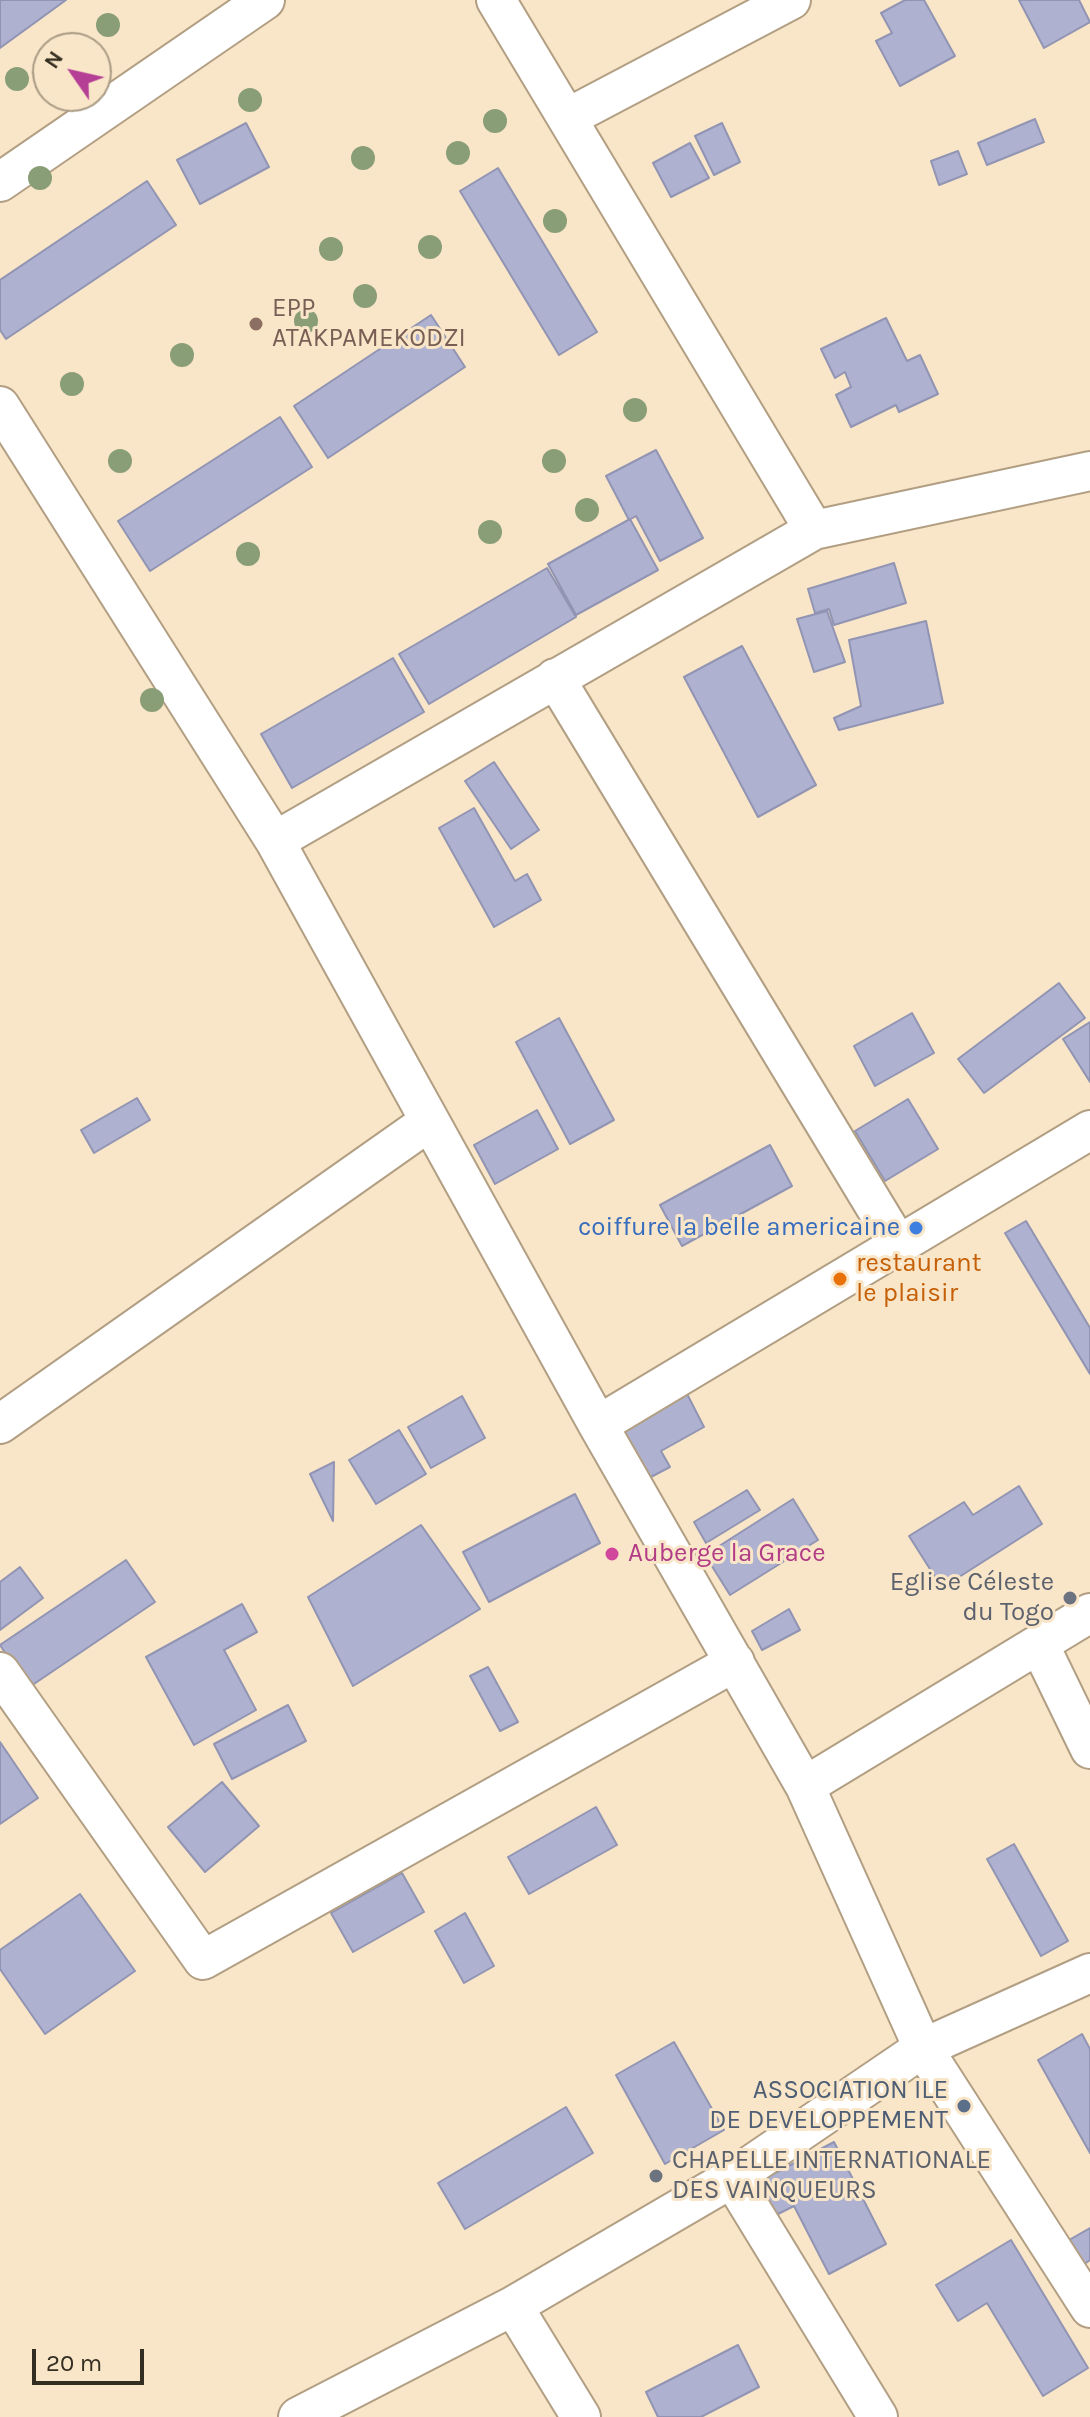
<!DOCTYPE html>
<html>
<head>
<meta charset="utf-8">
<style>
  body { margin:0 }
  #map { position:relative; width:1090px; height:2417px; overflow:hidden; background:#f9e6c8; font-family:Karla,sans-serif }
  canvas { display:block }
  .north { position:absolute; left:32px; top:32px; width:80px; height:80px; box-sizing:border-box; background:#f9e6c8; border:2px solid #aa9c85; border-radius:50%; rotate:304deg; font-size:22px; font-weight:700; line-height:32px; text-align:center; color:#342d21 }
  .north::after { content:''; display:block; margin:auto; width:28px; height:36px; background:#b63f96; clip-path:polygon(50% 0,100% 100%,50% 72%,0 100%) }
  .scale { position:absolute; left:32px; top:2349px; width:112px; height:36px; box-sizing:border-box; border:4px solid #342d21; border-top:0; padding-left:10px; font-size:24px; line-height:28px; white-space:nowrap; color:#342d21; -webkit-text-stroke:6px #f9e6c8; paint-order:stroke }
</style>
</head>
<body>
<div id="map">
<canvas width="1090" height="2417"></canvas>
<div class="north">N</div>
<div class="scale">20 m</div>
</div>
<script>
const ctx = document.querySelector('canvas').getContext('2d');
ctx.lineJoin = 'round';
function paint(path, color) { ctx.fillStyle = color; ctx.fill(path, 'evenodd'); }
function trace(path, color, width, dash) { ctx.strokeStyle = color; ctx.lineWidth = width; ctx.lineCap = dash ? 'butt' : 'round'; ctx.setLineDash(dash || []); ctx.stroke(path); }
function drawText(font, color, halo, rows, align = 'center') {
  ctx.font = font + ' Karla,sans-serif'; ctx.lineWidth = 6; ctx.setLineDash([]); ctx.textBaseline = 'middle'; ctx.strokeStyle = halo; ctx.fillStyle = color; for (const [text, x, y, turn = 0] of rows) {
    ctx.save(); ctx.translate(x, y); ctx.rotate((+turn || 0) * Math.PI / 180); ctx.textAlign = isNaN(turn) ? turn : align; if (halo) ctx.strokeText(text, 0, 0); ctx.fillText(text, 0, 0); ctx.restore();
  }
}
const building = new Path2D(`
  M0,0H66L0,48Z
  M905,0H924L955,56L900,86L876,41L892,33L881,13Z
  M1019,0H1079L1090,22L1044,48Z
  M1035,119L1044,142L987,165L978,143Z
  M246,123L269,167L200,204L177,160Z
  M722,123L740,162L714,175L695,136Z
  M690,143L709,178L671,197L653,163Z
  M958,151L967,174L939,185L931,161Z
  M498,168L597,332L559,355L460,191Z
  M147,181L176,225L6,339L0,330V280Z
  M431,315L465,367L328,458L294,406Z
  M886,318L907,361L920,355L938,394L899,412L896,405L851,427L836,395L851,387L845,372L835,378L821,349Z
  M280,417L312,467L150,571L118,521Z
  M656,450L703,538L660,561L636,516L629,520L606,476Z
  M630,519L658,570L576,615L548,564Z
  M894,563L906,603L834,625L829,609L815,613L808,589Z
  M547,568L576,617L429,704L399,654Z
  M827,611L845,662L814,672L797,619Z
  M926,621L943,703L839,730L834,718L861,706L849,640Z
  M742,646L816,785L758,817L684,677Z
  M393,658L424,712L292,788L261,734Z
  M494,762L539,830L511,849L465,781Z
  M474,808L515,881L527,874L541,900L494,927L439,828Z
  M1059,983L1085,1018L984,1093L958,1059Z
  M912,1013L934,1053L875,1086L854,1046Z
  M559,1018L614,1120L570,1144L516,1042Z
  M1090,1022V1082L1063,1039Z
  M137,1098L150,1120L94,1153L81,1130Z
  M908,1099L938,1149L885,1181L855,1131Z
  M537,1110L558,1149L495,1184L474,1145Z
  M770,1145L792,1186L682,1246L660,1205Z
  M1026,1221L1090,1328V1374L1005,1233Z
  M686,1392L704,1427L661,1451L670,1467L647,1479L620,1428Z
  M462,1396L485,1438L431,1468L408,1427Z
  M399,1430L426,1474L376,1504L349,1460Z
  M334,1462L333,1521L310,1474Z
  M1019,1486L1042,1524L942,1588L909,1536L964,1502L973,1515Z
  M747,1490L760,1510L706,1543L694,1522Z
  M575,1494L600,1543L489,1602L463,1552Z
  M793,1499L818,1540L730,1595L705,1555Z
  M421,1525L480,1609L353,1686L308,1597Z
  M126,1560L155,1602L28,1688L0,1645Z
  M20,1567L43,1598L0,1630V1582Z
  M242,1604L257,1632L224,1650L256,1710L194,1745L146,1657Z
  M789,1609L800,1630L762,1650L752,1631Z
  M488,1667L518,1722L500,1731L470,1676Z
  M288,1705L306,1741L232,1779L214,1744Z
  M0,1742L38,1798L0,1824Z
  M222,1782L259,1826L205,1872L168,1827Z
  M596,1807L617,1845L529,1894L508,1857Z
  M1014,1844L1068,1941L1041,1956L987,1859Z
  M402,1873L424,1912L353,1952L331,1913Z
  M80,1894L135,1971L45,2034L0,1969V1950Z
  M465,1913L494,1966L464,1983L435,1931Z
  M1082,2034L1090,2049V2153L1038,2060Z
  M674,2042L724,2130L665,2164L616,2075Z
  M566,2107L593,2153L465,2229L438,2183Z
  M834,2142L886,2244L829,2274L794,2206L774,2216L756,2183Z
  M1090,2228V2260L1083,2265L1069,2240Z
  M1011,2240L1088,2368L1043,2396L987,2303L958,2321L936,2285Z
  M738,2345L759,2387L701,2417H658L646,2392Z`);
paint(building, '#aeb1d0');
trace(building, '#9194b2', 2);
const minor = new Path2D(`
  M496,0L814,530
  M567,118L791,0
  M0,182L265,0
  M0,406L275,841L598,1425L805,1786L923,2048L1090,2308
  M555,678L899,1246
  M275,841L814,530L1090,471
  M0,1424L430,1121
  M598,1425L1090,1130
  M1039,1644L1090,1749
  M0,1672L203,1960L735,1662
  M805,1786L1090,1613
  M732,2178L878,2417
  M513,2306L581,2417
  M298,2417L513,2306L732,2178L923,2048L1090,1973`);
trace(minor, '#b29f83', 42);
trace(minor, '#fff', 38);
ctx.fillStyle = '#899e77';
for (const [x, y] of [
  [108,25],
  [17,79],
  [250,100],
  [495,121],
  [458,153],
  [363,158],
  [40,178],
  [555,221],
  [430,247],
  [331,249],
  [365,296],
  [306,321],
  [182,355],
  [72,384],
  [635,410],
  [120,461],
  [554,461],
  [587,510],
  [490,532],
  [248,554],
  [152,700]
]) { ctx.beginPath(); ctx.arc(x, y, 12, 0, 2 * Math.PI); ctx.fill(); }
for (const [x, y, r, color] of [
  [256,324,8,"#8d6e63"],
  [916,1228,8,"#3f7fe0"],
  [840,1279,8,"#e8710a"],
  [612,1554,8,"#d1479c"],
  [1070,1598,8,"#6b7280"],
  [964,2106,8,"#5c6f8a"],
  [656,2176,8,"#6b7280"]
]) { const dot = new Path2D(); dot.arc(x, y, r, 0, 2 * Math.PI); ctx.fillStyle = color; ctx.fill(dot); trace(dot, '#f9e6c8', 3); }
drawText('26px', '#785e54', '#f9e6c8', [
  ["EPP",272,309],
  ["ATAKPAMEKODZI",272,339]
], 'left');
drawText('26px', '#366cbe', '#f9e6c8', [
  ["coiffure la belle americaine",900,1228]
], 'right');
drawText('26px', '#c56008', '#f9e6c8', [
  ["restaurant",856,1264],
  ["le plaisir",856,1294]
], 'left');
drawText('26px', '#b23c85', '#f9e6c8', [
  ["Auberge la Grace",628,1554]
], 'left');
drawText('26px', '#5b616d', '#f9e6c8', [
  ["Eglise Céleste",1054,1583],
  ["du Togo",1054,1613],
  ["CHAPELLE INTERNATIONALE",672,2161,"left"],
  ["DES VAINQUEURS",672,2191,"left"]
], 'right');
drawText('26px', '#4e5e75', '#f9e6c8', [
  ["ASSOCIATION ILE",948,2091],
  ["DE DEVELOPPEMENT",948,2121]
], 'right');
</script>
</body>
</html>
